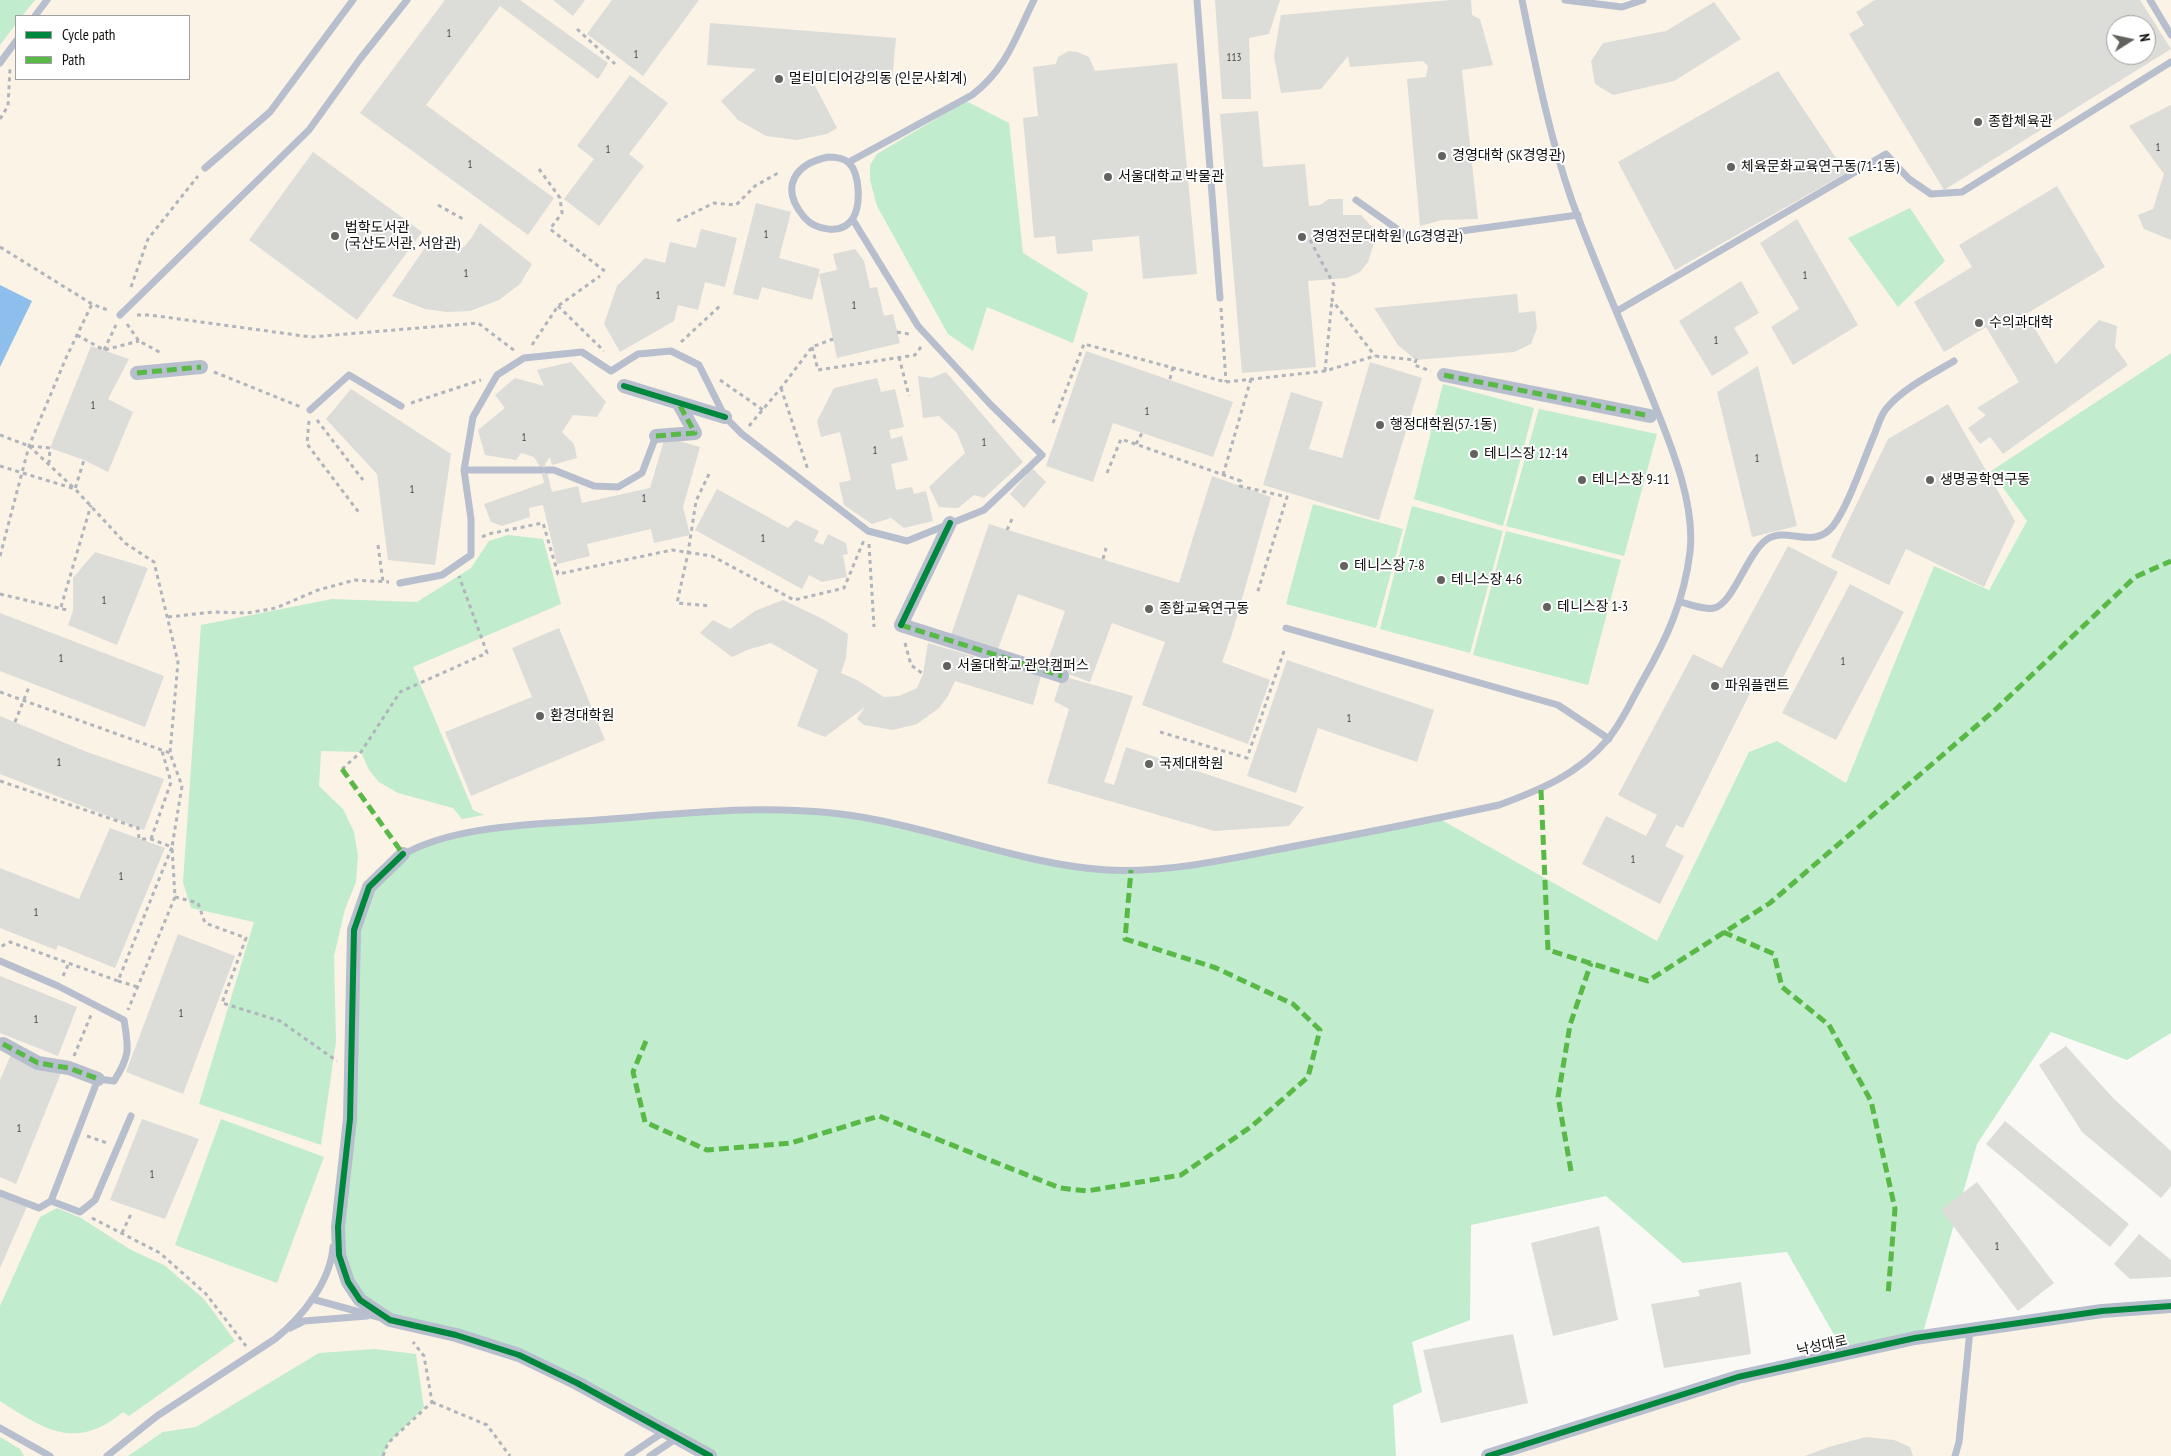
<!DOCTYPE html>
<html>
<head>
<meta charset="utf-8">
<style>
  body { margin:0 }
  #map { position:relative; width:2171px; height:1456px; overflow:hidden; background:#faf9f5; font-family:"PT Sans Narrow",sans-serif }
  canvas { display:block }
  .legend { position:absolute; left:15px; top:15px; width:175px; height:65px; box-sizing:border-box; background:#fff; border:1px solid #a09f9f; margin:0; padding:6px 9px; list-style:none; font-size:15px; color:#11100e }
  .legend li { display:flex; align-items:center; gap:10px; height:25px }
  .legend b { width:25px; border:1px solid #a09f9f }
  .north { position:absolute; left:2106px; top:15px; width:50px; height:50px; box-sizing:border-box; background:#fff; border:1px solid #a09f9f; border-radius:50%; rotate:80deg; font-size:14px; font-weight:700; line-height:20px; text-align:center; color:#11100e }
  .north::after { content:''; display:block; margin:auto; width:18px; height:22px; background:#63625f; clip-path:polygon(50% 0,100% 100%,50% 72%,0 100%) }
</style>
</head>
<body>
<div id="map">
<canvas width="2171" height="1456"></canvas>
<ul class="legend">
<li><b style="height:6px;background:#00873e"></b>Cycle path</li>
<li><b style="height:6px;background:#58b947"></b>Path</li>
</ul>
<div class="north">N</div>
</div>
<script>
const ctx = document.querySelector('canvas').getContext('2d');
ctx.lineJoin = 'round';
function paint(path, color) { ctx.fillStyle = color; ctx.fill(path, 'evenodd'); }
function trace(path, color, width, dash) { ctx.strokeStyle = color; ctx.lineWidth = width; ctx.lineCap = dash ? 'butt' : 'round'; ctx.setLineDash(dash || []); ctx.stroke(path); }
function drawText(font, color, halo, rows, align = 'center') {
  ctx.font = font + ' "PT Sans Narrow","Noto Sans KR",sans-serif'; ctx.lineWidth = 4; ctx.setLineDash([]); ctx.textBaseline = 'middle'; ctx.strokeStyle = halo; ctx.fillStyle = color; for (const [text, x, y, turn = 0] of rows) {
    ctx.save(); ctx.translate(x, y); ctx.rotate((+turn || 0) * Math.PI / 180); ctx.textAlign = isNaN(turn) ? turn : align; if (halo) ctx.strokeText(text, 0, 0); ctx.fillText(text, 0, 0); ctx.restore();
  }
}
paint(new Path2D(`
  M0,0H2171V353L1992,471L2027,521L1988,590L1934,566L1846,783L1777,741L1749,752L1657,941L1438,818L519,1355L710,1456H0ZM16,16H189V79H16ZM2116,25H2146V55H2116Z
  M2171,1306V1456H1488L1738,1377L1915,1338Z`), '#fbf3e6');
paint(new Path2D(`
  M0,0H35L22,16H16V24L0,45Z
  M966,101L1009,123L1023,253L1088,293L1073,343L987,307L973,351L948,334L877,206L870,180V165L877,154Z
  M1910,208L1945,261L1898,307L1848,238Z
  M2171,353V1033L2127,1060L2051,1032L1977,1144L1924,1329L1915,1338L1845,1354L1787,1252L1683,1263L1606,1196L1471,1225L1470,1320L1412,1342L1422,1392L1393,1405L1396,1456H710L577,1383L368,1307L343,1268L352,979L369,887L403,854L446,838L502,827L721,811H823L1060,864L1149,871L1438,818L1657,941L1749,752L1777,741L1846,783L1934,566L1989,590L2027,521L1991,471Z
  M1443,384L1534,408L1503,526L1414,499Z
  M1539,409L1657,434L1624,556L1506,526Z
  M1313,504L1403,529L1376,628L1286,604Z
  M1412,506L1503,531L1470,653L1380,629Z
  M1506,531L1621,560L1588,685L1473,655Z
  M508,535L543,539L561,604L413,667L473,810L484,815L462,819L453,808L398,793L379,782L369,770L361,752L321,751L319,786L343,809L354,832L358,856L356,882L345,909L334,956L336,1042L321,1145L199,1104L254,922L191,908L183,882L201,625L332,599L417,602L471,568L489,541Z
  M221,1119L324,1157L277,1283L175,1245Z
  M57,1208L81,1218L131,1250L164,1265L204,1299L235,1341L129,1416L123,1412C76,1451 45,1430 0,1401V1306L40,1217Z
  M375,1349L416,1354L424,1408L388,1443L383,1456H128L163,1432L196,1427L319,1353Z
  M0,1437L20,1449L24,1456H0Z`), '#c1eccd');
paint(new Path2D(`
  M0,285L32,301L0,367Z`), '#8ebeeb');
paint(new Path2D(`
  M445,0H520L608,63L598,79L500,6L426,105L554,198L528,235L360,113Z
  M553,0H585L573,16Z
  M612,0H699L643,76L587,34Z
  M1215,0H1280L1269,34L1249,38L1251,99H1222Z
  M1451,0H1471L1472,15L1480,19L1493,65L1462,70L1478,219L1442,220L1420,226L1407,79L1426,77L1428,66L1423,61L1350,67L1348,56L1321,89L1281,93L1274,56L1281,15Z
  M1875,0H2140L2171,49L1944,190L1849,34L1864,25L1856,12ZM2116,25H2146V55H2116Z
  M1714,2L1741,39L1674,81L1613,95L1595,84L1591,61L1603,43L1666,31Z
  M710,23L896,38L892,82L810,76L837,128L827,134L797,140L766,136L738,120L721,101L756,69L707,65Z
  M1069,51L1077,52L1089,57L1095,71L1177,63L1197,274L1143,279L1139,236L1092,240L1093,251L1057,254L1055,236L1034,238L1023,118L1038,116L1033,67L1056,64L1058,57Z
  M1778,71L1846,173L1675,270L1618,162Z
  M630,75L668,103L629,154L644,166L599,226L564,199L594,159L577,146Z
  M2171,105V240L2144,229L2138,215L2153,209L2164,174L2129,126Z
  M1258,111L1263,167L1305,164L1309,206L1320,205L1329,199H1343V215H1361L1373,228V246L1368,262L1360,272L1347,278L1308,281L1316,367L1242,373L1220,114Z
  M313,152L422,232L357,320L249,240Z
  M2057,186L2105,267L2026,314L2056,364L2099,320L2117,326L2115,347L2128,365L2003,454L1990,437L1980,444L1968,428L1986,415L1977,408L2019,382L1986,327L1944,352L1914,302L1972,267L1959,245Z
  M756,203L791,212L779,258L820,269L812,300L762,287L758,300L733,294Z
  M1797,219L1858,325L1793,365L1771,327L1799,309L1760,243Z
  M480,223L532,264L520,284L499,300L470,311L447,312L425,309L392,296L428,243L442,249L453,250L464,247L472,237Z
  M701,229L737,238L725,287L705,282L698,310L678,305L674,321L620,352L604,324L617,286L645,258L665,263L670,242L696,248Z
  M855,249L864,261L870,288L877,287L884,316L893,314L900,343L837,358L819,274L837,270L833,254Z
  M1741,281L1759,313L1734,328L1749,353L1712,376L1679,321Z
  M1517,294L1519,313L1535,311L1537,328L1531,344L1514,352L1416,360L1398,345L1374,308Z
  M91,346L129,359L108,399L133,412L108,472L84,460L50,448Z
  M1086,351L1233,402L1213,457L1113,423L1093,482L1046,466Z
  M571,362L606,402L597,417L573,415L562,432L574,444L577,458L552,465L550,457L545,464L552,492L578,486L582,503L650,488L665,437L700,447L683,507L690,535L654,543L651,529L587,544L590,556L557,564L543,505L529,508L530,517L502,526L491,522L484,504L544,483L540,467L534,457L521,453L516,460L485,455L478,430L505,408L495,395L515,378L544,386L537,370Z
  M1370,362L1422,378L1379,520L1263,485L1291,392L1323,402L1309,449L1342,458Z
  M1758,366L1797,526L1752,537L1717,392Z
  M946,372L1023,462L984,498L974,495L958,508L939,507L929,487L965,453L957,433L939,416L923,418L918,376L931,378Z
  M877,378L881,392L895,389L904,427L889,430L891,439L902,436L908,460L891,464L896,490L912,487L914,494L926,491L933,521L904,528L891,518L872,524L844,505L839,483L851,480L840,432L821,437L817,421L834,388Z
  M351,389L451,454L435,565L388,560L377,474L326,419Z
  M1948,404L2015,521L1984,587L1906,549L1889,585L1831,557L1888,439Z
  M1032,468L1046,482L1024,508L1010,494Z
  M1212,476L1271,497L1232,634L1222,662L1270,680L1248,744L1142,705L1165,642L1112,623L1090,682L1046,666L1065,611L1018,594L997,652L951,635L989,524L1179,583Z
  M717,489L788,528L796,520L819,531L814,541L823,545L828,534L846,543L848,554L843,555L847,577L822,582L809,575L802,589L695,530Z
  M1788,546L1838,572L1776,691L1756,681L1683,828L1676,825L1665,846L1684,856L1660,904L1582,864L1606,816L1646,836L1657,815L1618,795L1693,654L1722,668Z
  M95,552L148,568L117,645L68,625L73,611V578Z
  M1850,584L1904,612L1836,740L1782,713Z
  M783,600L821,618L848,634L846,658L841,673L857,680L884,697L899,696L917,688L923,674L928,643L1041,676L1033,705L955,681L948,696L939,708L917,724L893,730L864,725L857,719L865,707L825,737L797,726L818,670L771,643L747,650L732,657L700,633L713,620L730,629L755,611Z
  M0,613L164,676L145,727L0,671Z
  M559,628L605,740L471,796L445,732L532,697L512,648Z
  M1287,660L1434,710L1417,762L1318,728L1296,793L1247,776Z
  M1062,676L1133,696L1104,782L1114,785L1126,747L1304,807L1289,826L1214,831L1047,783L1069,709L1054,701Z
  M0,716L87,752L164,779L144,830L0,774Z
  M110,828L165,848L115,968L58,945L56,950L0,928V868L79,899Z
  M178,934L235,956L183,1094L126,1072Z
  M0,976L77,1007L58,1056L0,1033Z
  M2066,1046L2114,1099L2171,1151V1186L2161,1198L2082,1132L2039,1065Z
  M12,1052L61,1073L16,1184L0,1177V1080Z
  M142,1119L199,1139L165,1219L110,1200Z
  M2005,1121L2129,1224L2110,1247L1986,1144Z
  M1977,1182L2054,1283L2018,1311L1941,1210Z
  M0,1193L28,1204L0,1268Z
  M1599,1226L1618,1320L1553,1336L1531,1243Z
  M2139,1234L2171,1260V1277L2130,1279L2114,1264Z
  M1741,1282L1751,1354L1664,1368L1651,1304L1700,1296L1698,1290Z
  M1513,1334L1528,1403L1441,1423L1423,1350Z
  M1866,1437L1894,1440L1910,1447L1913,1456H1805L1829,1447Z`), '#dcdcd9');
trace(new Path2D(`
  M577,29L615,64
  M0,119L8,106L10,69
  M539,169L560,198L562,213L550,229L606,272
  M438,205L463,219
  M677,221L714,203L736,205L755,186L778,173
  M1310,240L1334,285L1332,300L1375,356
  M0,247L92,304L110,311
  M131,287L148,239L198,176
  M558,306L604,351
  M1221,308L1226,382
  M137,315H150L311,337L478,323L515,351
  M127,324L139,341L163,354
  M897,332L909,334
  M77,335L104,350L139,341
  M681,342L721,305
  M532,345L558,306L600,276
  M812,347L818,370L915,355L921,347
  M104,350L116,325
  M899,357L909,396
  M1325,371L1332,300
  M214,372L301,407
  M1170,379L1173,367
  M720,380L763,410
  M781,388L808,470
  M411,403L481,380
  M317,420L363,480
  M309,421L307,444L360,514
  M1053,423L1084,344L1226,382L1325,371L1375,356L1416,360L1414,365L1431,371
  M749,426L781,388L812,347L833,339
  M0,435L29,446L50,448L49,463
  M1136,444L1142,433
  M29,446L75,489L84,460
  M0,466L75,489L125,543L154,562L178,662L170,753L182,786L172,847L175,897L128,1010
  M1107,473L1121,439L1241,481L1240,486L1287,497L1257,594
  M709,474L696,501L688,553L677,603L711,606
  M1223,475L1251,379
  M1007,530L1012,519
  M482,537L488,534L543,523L558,574L672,550L712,556L794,600L844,588L864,540
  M869,544L874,627
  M378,545L383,582
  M0,556L29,446L66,358L92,304
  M1103,559L1106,548
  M0,594L67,610
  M61,607L91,505
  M168,617L213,612L247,613L276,608L318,590L355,580L389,582
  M905,643L911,665L923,674
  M0,692L170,753
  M1160,732L1247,758L1284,651
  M342,769L361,752L400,692L487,653L459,576
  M0,781L138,828L139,839H151L172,847L118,981L10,942L0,947
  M151,839L171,782L162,751
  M175,897L198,903L205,923L246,938L222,1003L280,1021L337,1061
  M63,976L69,963
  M118,981L138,987
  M74,1056L91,1015
  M87,1136L107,1143
  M92,1218L160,1253L206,1294L246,1346
  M122,1233L131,1214
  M432,1402L487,1425L510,1456
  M383,1456L388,1443L432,1402L424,1356L413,1342`), '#b0b4bc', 3, [4, 4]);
trace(new Path2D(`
  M1197,0L1220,298
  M1565,0L1622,7L1643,0
  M2150,0L2171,35
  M35,16L47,0
  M0,63L16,41
  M828,157C835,157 844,158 849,163C860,174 861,205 853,218C842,236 815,230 804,217C779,187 795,164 828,157Z
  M849,162L972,95C1007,68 1015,38 1034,0
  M205,168L270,112L353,0
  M1356,200L1410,238L1578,215
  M1617,311L1886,154L1909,179L1931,194L1962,192L2171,62
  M120,315L309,130L360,59L407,0
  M310,410L349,375L401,406
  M464,470H541
  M547,470H554L594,486L618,487L642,473L656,436
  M400,583L442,575L471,555V519L464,470L473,417L497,375L524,358L582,352L611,371L638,354L671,351L699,365L725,417L742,434L868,531L907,541L984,510L1042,455L990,404L918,326L853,220
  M1681,602C1691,605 1704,610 1714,608C1733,604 1747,554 1766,540C1787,525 1813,551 1833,526C1849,505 1864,458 1875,433C1878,425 1881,415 1886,409C1903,388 1931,375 1954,361
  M1286,628L1558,705L1609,739
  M401,856C451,825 540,824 598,820C691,813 785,801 877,820C954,835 1029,865 1107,870C1169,873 1230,859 1290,847C1360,834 1430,820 1499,805C1540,790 1579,774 1608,739C1622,723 1632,699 1643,680C1667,638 1684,601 1690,552C1696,500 1667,436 1648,388C1623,326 1595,264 1572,201C1549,135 1536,68 1522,0
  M0,961L58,986L124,1020C129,1049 130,1056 114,1081L98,1079L51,1201L39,1208L0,1193
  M51,1201L80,1212L95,1200L131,1116
  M312,1299L378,1317
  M290,1328L304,1321L367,1316
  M0,1428L50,1456
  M107,1456L157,1416L275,1339C302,1317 330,1283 333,1247
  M628,1456L665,1431
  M650,1456L677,1438
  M1955,1456L1959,1442L1970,1330`), '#b7becd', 7);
trace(new Path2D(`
  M137,373L201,367
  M1444,375L1650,416
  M624,386L725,417
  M656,436L695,433L679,404
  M950,523L901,625L1062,676
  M403,854L369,887L354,930L350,1119L338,1227L339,1255L348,1282L360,1300L390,1320L456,1335L519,1355L577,1383L710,1456
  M3,1044L38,1063L69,1068L98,1079
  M1488,1456L1738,1377L1915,1338L2102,1311L2171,1306`), '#b7becd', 14);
trace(new Path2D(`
  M15,722L29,687`), '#b0b4bc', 3, [4, 4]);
trace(new Path2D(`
  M137,373L201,367
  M1444,375L1650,416
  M656,436L695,433L679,404
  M901,625L1062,676
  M342,769L403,854
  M1541,790L1548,950L1648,981L1770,903L1995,710L2135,577L2171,561
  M1723,932L1774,954L1782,987L1829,1025L1871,1101L1895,1209L1888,1295
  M646,1041L633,1072L645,1122L707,1150L791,1143L879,1116L1060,1188L1087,1191L1181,1175L1252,1126L1308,1077L1320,1030L1293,1004L1216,968L1125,939L1131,870
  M3,1044L38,1063L69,1068L98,1079
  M1571,1171L1558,1097L1570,1025L1591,963`), '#58b947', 5, [10, 5]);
trace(new Path2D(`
  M624,386L725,417
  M901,625L950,523
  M403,854L369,887L354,930L350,1119L338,1227L339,1255L348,1282L360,1300L390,1320L456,1335L519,1355L577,1383L710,1456
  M1488,1456L1738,1377L1915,1338L2102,1311L2171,1306`), '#00873e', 6);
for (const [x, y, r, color] of [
  [779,79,5,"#63625f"],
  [1978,122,5,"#63625f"],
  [1442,156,5,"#63625f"],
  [1731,167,5,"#63625f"],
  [1108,177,5,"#63625f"],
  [335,236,5,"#63625f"],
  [1302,237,5,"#63625f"],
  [1979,323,5,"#63625f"],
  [1380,425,5,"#63625f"],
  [1474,454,5,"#63625f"],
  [1582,480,5,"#63625f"],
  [1930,480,5,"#63625f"],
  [1344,566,5,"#63625f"],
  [1441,580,5,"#63625f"],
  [1547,607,5,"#63625f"],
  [1149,609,5,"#63625f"],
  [947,666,5,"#63625f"],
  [1715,686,5,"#63625f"],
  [540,716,5,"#63625f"],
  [1149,764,5,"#63625f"]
]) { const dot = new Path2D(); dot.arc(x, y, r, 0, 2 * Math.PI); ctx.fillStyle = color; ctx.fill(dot); trace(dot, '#fff', 2); }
drawText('11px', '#444341', null, [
  ["1",449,34],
  ["1",636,55],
  ["113",1234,58],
  ["1",2158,148],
  ["1",608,150],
  ["1",470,165],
  ["1",766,235],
  ["1",466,274],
  ["1",1805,276],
  ["1",658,296],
  ["1",854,306],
  ["1",1716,341],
  ["1",93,406],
  ["1",1147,412],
  ["1",524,438],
  ["1",984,443],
  ["1",875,451],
  ["1",1757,459],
  ["1",412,490],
  ["1",644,499],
  ["1",763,539],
  ["1",104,601],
  ["1",61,659],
  ["1",1843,662],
  ["1",1349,719],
  ["1",59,763],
  ["1",1633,860],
  ["1",121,877],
  ["1",36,913],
  ["1",181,1014],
  ["1",36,1020],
  ["1",19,1129],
  ["1",152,1175],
  ["1",1997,1247]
]);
drawText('14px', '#11100e', '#fff', [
  ["멀티미디어강의동 (인문사회계)",789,79],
  ["종합체육관",1988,122],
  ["경영대학 (SK경영관)",1452,156],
  ["체육문화교육연구동(71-1동)",1741,167],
  ["서울대학교 박물관",1118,177],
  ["법학도서관",345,228],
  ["(국산도서관, 서암관)",345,244],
  ["경영전문대학원 (LG경영관)",1312,237],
  ["수의과대학",1989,323],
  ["행정대학원(57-1동)",1390,425],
  ["테니스장 12-14",1484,454],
  ["테니스장 9-11",1592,480],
  ["생명공학연구동",1940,480],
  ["테니스장 7-8",1354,566],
  ["테니스장 4-6",1451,580],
  ["테니스장 1-3",1557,607],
  ["종합교육연구동",1159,609],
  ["서울대학교 관악캠퍼스",957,666],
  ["파워플랜트",1725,686],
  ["환경대학원",550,716],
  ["국제대학원",1159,764]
], 'left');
drawText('14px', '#11100e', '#fff', [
  ["낙성대로",1822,1346,-12]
]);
</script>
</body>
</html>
